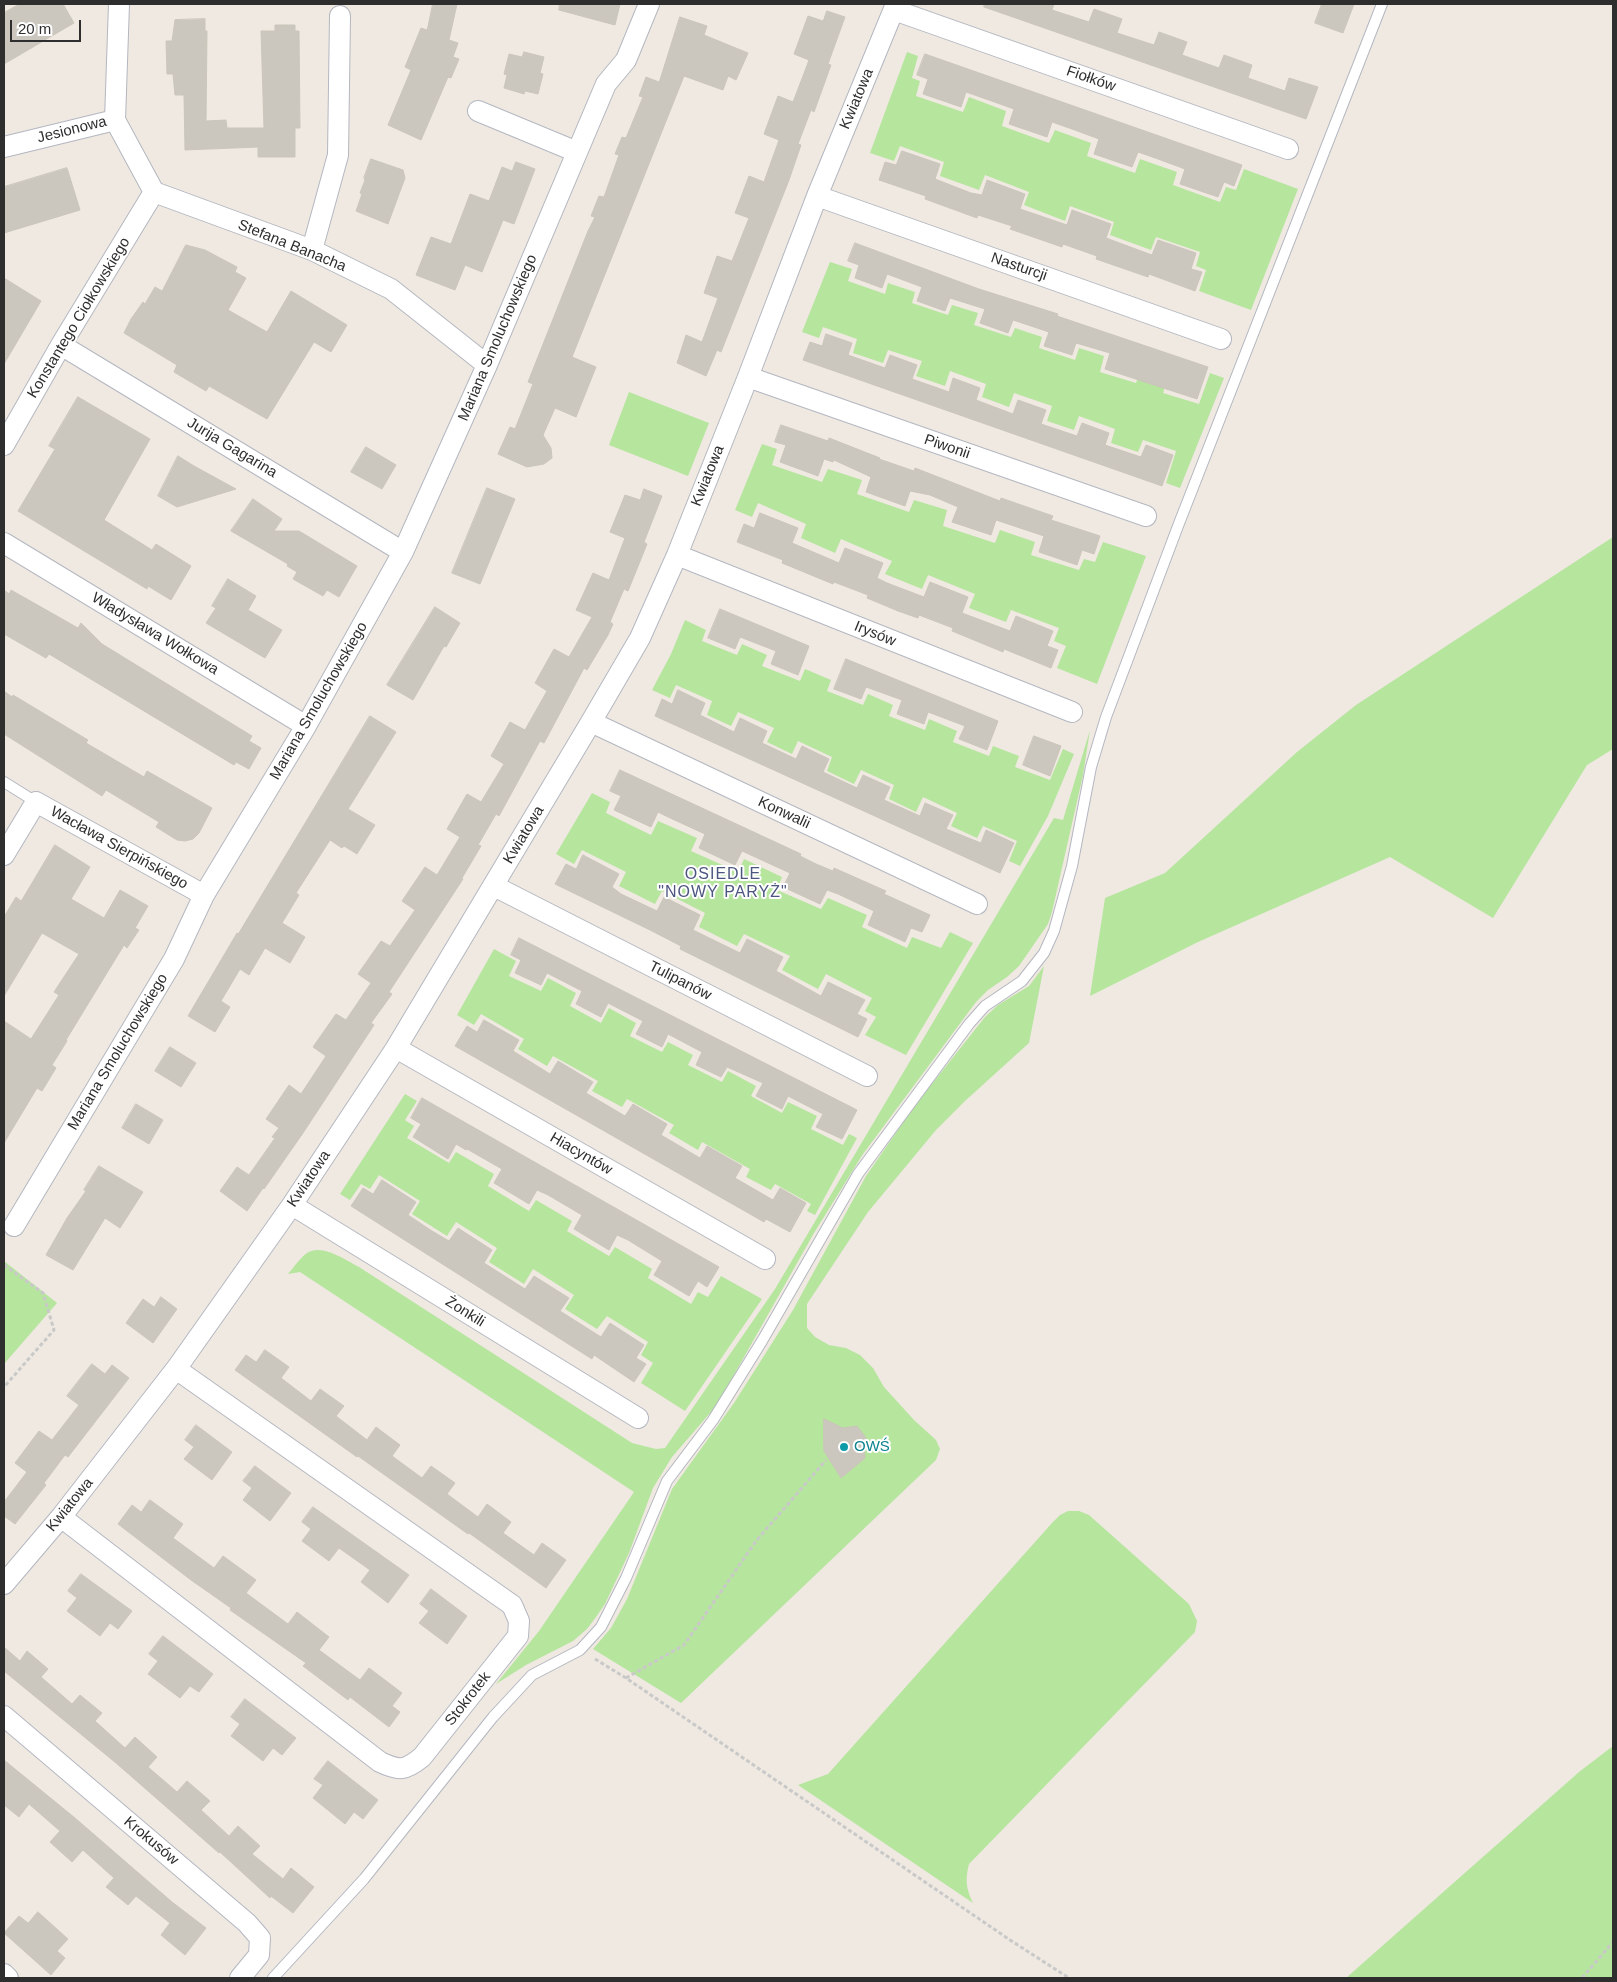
<!DOCTYPE html>
<html>
<head>
<meta charset="utf-8">
<style>
  body { margin:0 }
  #map { position:relative; width:1617px; height:1982px; overflow:hidden; background:#efe9e1; font-family:Helvetica,sans-serif }
  canvas { display:block }
  .frame { position:absolute; inset:0; border:5px solid #2e2e2e; pointer-events:none }
  .scale { position:absolute; left:10px; top:20px; width:71px; height:22px; box-sizing:border-box; border:2px solid #2e2e2e; border-top:0; padding-left:6px; font-size:15px; line-height:18px; white-space:nowrap; color:#2e2e2e; -webkit-text-stroke:4px #fff; paint-order:stroke }
</style>
</head>
<body>
<div id="map">
<canvas width="1617" height="1982"></canvas>
<div class="frame"></div>
<div class="scale">20 m</div>
</div>
<script>
const ctx = document.querySelector('canvas').getContext('2d');
ctx.lineJoin = 'round';
function paint(path, color) { ctx.fillStyle = color; ctx.fill(path, 'evenodd'); }
function trace(path, color, width, dash) { ctx.strokeStyle = color; ctx.lineWidth = width; ctx.lineCap = dash ? 'butt' : 'round'; ctx.setLineDash(dash || []); ctx.stroke(path); }
function drawText(font, color, halo, rows, align = 'center') {
  ctx.font = font + ' Helvetica,sans-serif'; ctx.lineWidth = 4; ctx.setLineDash([]); ctx.textBaseline = 'middle'; ctx.strokeStyle = halo; ctx.fillStyle = color; for (const [text, x, y, turn = 0] of rows) {
    ctx.save(); ctx.translate(x, y); ctx.rotate((+turn || 0) * Math.PI / 180); ctx.textAlign = isNaN(turn) ? turn : align; if (halo) ctx.strokeText(text, 0, 0); ctx.fillText(text, 0, 0); ctx.restore();
  }
}
paint(new Path2D(`
  M907,52L918,56L912,78L920,81L916,96L963,112L969,97L1006,111L1002,126L1049,143L1055,130L1091,143L1087,156L1135,173L1140,159L1177,172L1173,185L1220,202L1226,187L1236,190L1244,169L1298,189L1251,310L1199,291L1206,270L1196,266L1200,252L1156,237L1151,250L1110,235L1114,222L1070,206L1065,221L1024,205L1029,192L985,175L979,190L940,176L944,162L900,146L894,161L870,153Z
  M830,262L852,269L848,281L885,294L888,283L915,292L912,303L948,315L952,305L978,313L974,325L1011,337L1015,328L1042,337L1039,348L1075,360L1079,348L1104,356L1100,372L1136,383L1141,371L1167,380L1163,393L1199,404L1210,373L1224,378L1180,488L1166,483L1176,451L1143,440L1138,452L1111,443L1115,429L1079,416L1074,430L1047,421L1052,406L1014,393L1009,407L982,397L986,384L950,371L945,386L916,376L922,361L888,350L883,363L853,353L857,339L823,327L819,338L802,332Z
  M629,392L709,423L688,476L609,445Z
  M762,444L777,449L772,465L822,482L828,469L862,480L857,494L909,512L914,500L947,510L943,526L995,543L1000,530L1035,542L1031,555L1079,570L1084,559L1095,562L1103,542L1146,556L1097,684L1057,668L1066,646L1054,641L1059,628L1011,610L1006,622L969,608L975,594L928,575L922,589L885,574L892,561L841,539L835,553L801,538L806,524L758,503L752,517L735,510Z
  M1613,537V749L1587,765L1493,918L1390,857L1198,942L1090,996L1105,898L1165,873L1297,752L1356,705Z
  M685,620L706,630L702,641L737,655L742,644L767,655L762,666L800,681L805,669L831,680L827,691L863,705L868,694L893,705L889,716L925,730L929,719L957,731L953,742L989,756L993,746L1019,756L1015,767L1050,780L1063,749L1074,754L1048,816L1020,866L1009,861L1017,841L983,826L977,838L951,826L957,813L923,797L916,812L889,799L894,785L861,770L854,784L827,771L832,757L798,741L792,754L767,742L774,728L738,712L731,726L707,715L712,701L676,685L670,698L652,690L671,654Z
  M1090,730L1083,775L1052,912L1048,924L1019,966L1007,977L988,990L976,1002L863,1154L814,1233L717,1405L672,1457L653,1488L629,1553L605,1604L596,1617L587,1629L573,1641L526,1665L496,1684L539,1631L634,1492L300,1272L288,1274C294,1267 300,1258 307,1253C321,1243 346,1260 359,1267L632,1443L656,1449L665,1448L775,1289L1054,818L1063,820Z
  M592,793L610,802L606,813L651,835L658,821L697,838L691,851L738,872L744,859L782,877L777,890L821,909L828,898L867,915L862,927L907,948L912,937L941,948L950,932L973,943L906,1055L865,1035L876,1017L865,1011L872,998L826,974L818,989L782,970L790,956L744,934L737,946L699,927L705,913L662,891L655,904L619,886L626,872L582,850L574,864L556,854Z
  M494,949L516,961L509,976L541,991L548,978L576,993L570,1006L601,1023L609,1008L636,1023L630,1036L662,1052L668,1042L693,1055L688,1065L722,1082L728,1071L756,1086L751,1096L782,1113L788,1102L817,1116L811,1129L843,1145L849,1134L857,1138L815,1215L807,1211L811,1204L775,1184L771,1190L746,1177L750,1169L702,1142L698,1150L669,1133L674,1125L627,1099L622,1107L592,1091L598,1081L553,1056L547,1066L518,1049L524,1039L481,1014L474,1025L457,1015Z
  M1044,966L1029,1043L965,1101L936,1130L868,1212L807,1304V1328L815,1337L829,1345L846,1348L860,1355L873,1368L884,1387L914,1420L936,1440L940,1449L936,1460L681,1703L593,1649L611,1628L627,1599L672,1489L734,1403L793,1310L866,1176L916,1104L985,1017L998,1005L1029,986Z
  M405,1094L417,1101L405,1120L414,1126L407,1138L449,1163L456,1152L494,1174L488,1186L529,1211L536,1200L572,1221L567,1231L609,1256L615,1247L652,1269L648,1278L691,1304L698,1292L708,1297L721,1276L762,1299L685,1411L641,1383L653,1363L641,1355L648,1342L607,1316L597,1329L565,1309L574,1295L533,1269L524,1284L489,1262L497,1248L456,1222L447,1236L412,1214L420,1201L379,1175L370,1189L361,1184L350,1200L340,1194Z
  M4,1261L57,1303L4,1364Z
  M1068,1511H1079L1089,1515L1189,1604L1197,1621L1195,1632L969,1864C965,1879 966,1889 973,1903L798,1785L828,1774L1052,1523L1060,1515Z
  M1613,1746V1978H1346L1579,1772Z`), '#b6e59e');
const building = new Path2D(`
  M20,4H63L74,23L4,64V13Z
  M433,4H457L449,40L458,43L453,57L459,59L451,78L448,77L421,140L388,125L411,70L405,67L421,28L427,30Z
  M560,4H620L615,25L559,10Z
  M985,4H1054L1052,10L1089,22L1094,9L1122,19L1117,33L1154,45L1159,32L1187,42L1182,55L1219,68L1224,55L1252,65L1248,78L1285,91L1289,78L1318,87L1306,119L984,7Z
  M1322,4H1354L1343,33L1315,23Z
  M827,11L845,17L828,64L831,65L814,112L811,110L798,144L801,145L789,180L721,352L717,350L706,376L677,363L686,335L702,342L718,298L704,293L717,256L732,261L749,218L735,213L749,176L764,182L770,165L779,140L764,134L778,96L793,102L803,76L809,60L794,54L808,16L823,21Z
  M680,17L707,26L704,35L748,53L736,80L728,76L723,90L684,76L572,357L596,367L576,417L555,408L543,435L551,448L552,458L544,464L527,467L498,454L510,427L515,429L533,384L528,382L588,231L595,217L591,216L599,196L604,197L619,155L615,154L622,137L626,138L643,97L639,96L646,77L659,82Z
  M205,19V31H207L206,121L226,120L227,128H264L261,31H275V25H295V31H299L300,128H295V157H258V147L185,150L184,95H175L173,74H167L166,41H172L175,20Z
  M524,52L544,57L540,73L543,74L538,94L525,91L524,94L504,88L507,75L504,74L509,54L522,57Z
  M925,54L1242,165L1234,186L1224,182L1218,197L1180,184L1185,169L1158,159L1138,152L1132,167L1094,154L1099,139L1072,129L1052,122L1047,137L1009,124L1014,109L986,99L966,92L961,107L923,94L928,79L917,75Z
  M902,151L940,164L935,179L971,193L982,195L987,180L1025,194L1020,209L1067,225L1072,210L1111,224L1106,238L1133,248L1152,255L1158,240L1196,253L1191,269L1202,272L1195,291L1149,274L1148,277L1096,259L1097,256L1063,244L1062,247L1010,229L1012,226L978,215L977,218L925,199L926,196L879,180L885,162L896,165Z
  M371,159L403,170L405,178L388,224L356,211L362,194L360,193L365,180L364,178Z
  M516,162L535,169L514,224L503,220L482,272L465,265L455,290L416,275L431,237L451,244L470,194L489,201L502,167L512,171Z
  M67,168L80,210L4,233V187Z
  M855,243L979,289L1058,314L1057,316L1208,367L1197,399L1105,369L1110,353L1076,343L1072,355L1044,346L1049,332L1013,320L1008,333L980,323L985,309L950,298L945,311L917,301L922,287L887,274L882,288L855,278L859,265L848,261Z
  M186,245L205,250L237,267L235,272L246,278L228,310L267,332L291,291L347,325L331,352L314,342L267,419L209,386L206,391L174,372L177,365L124,333L131,319L143,302L145,304L155,287L162,291Z
  M4,278L41,301L4,364Z
  M826,334L852,343L848,355L885,368L890,355L917,365L912,379L949,392L953,378L980,388L976,400L1013,414L1018,400L1046,410L1041,424L1077,436L1082,423L1109,433L1105,445L1141,457L1146,445L1173,455L1162,486L803,360L810,342L822,346Z
  M78,397L150,439L104,520L152,550L156,544L191,566L171,600L148,586L147,589L18,511L55,449L49,446Z
  M781,425L828,441L829,438L880,458L879,459L914,471L915,468L1000,501L1001,498L1053,516L1051,520L1100,536L1094,554L1082,550L1077,565L1039,552L1044,536L996,520L991,535L952,522L958,507L930,495L910,491L905,506L866,492L871,477L834,460L833,462L824,459L818,476L780,462L786,445L775,442Z
  M366,447L396,465L382,489L351,472Z
  M178,456L194,466L236,489L177,507L158,496Z
  M487,488L515,499L480,584L452,573Z
  M644,489L662,496L644,542L647,544L628,591L624,589L610,622L613,624L608,635L587,670L584,668L544,743L540,741L499,816L496,814L478,845L481,846L462,878L463,879L389,992L392,994L371,1023L374,1025L303,1133L264,1189L263,1188L247,1211L220,1191L237,1167L249,1175L275,1138L272,1137L279,1128L266,1119L289,1085L301,1094L326,1056L313,1047L336,1014L346,1020L371,983L358,974L381,941L390,946L415,910L402,901L425,867L437,875L460,837L447,829L467,794L481,802L504,764L491,756L510,722L525,730L547,691L535,683L554,649L569,657L592,617L576,610L593,573L609,580L625,538L610,532L625,495L640,500Z
  M253,499L282,519L274,531H299L357,566L339,597L327,590L323,596L293,579L297,572L287,566L288,564L231,531Z
  M760,513L798,528L792,543L839,563L845,548L883,563L877,578L887,583L924,597L930,582L968,597L962,613L1010,631L1016,616L1053,631L1047,646L1058,650L1051,668L1004,649L1003,652L952,631L953,628L919,615L918,618L898,611L867,598L868,595L834,582L833,584L782,563L783,560L737,542L744,524L754,528Z
  M228,579L256,596L248,610L282,630L265,658L206,623L216,608L212,606Z
  M4,590L9,594L11,590L78,628L81,623L102,644L252,736L249,741L261,748L249,769L236,762L234,765L49,654L46,658L4,634Z
  M435,607L460,623L446,647L444,646L413,700L387,685Z
  M720,609L809,646L798,675L771,664L776,651L740,637L735,649L708,638Z
  M846,659L998,721L987,750L959,739L965,726L928,712L924,724L897,714L902,700L866,687L861,699L834,689Z
  M678,690L705,703L700,715L734,732L740,718L767,731L762,743L796,759L802,746L829,759L823,772L857,788L863,775L890,787L884,800L920,816L925,803L953,815L946,829L981,843L986,830L1014,843L1000,873L655,716L662,699L672,704Z
  M4,691L12,697L13,695L88,740L86,743L144,777L147,771L212,808L199,833L193,839L185,841L177,840L156,827L159,822L106,790L102,796L4,734Z
  M370,716L396,732L348,809L375,825L357,854L344,846L342,848L330,840L296,893L299,895L282,923L305,937L290,963L265,948L249,975L240,969L221,1001L230,1007L215,1032L188,1016L237,933L238,934Z
  M1034,736L1061,746L1050,776L1023,765Z
  M620,770L801,854L800,856L816,864L833,871L834,868L886,891L884,894L930,915L922,932L911,928L905,942L868,925L874,911L838,894L827,890L820,904L783,887L790,873L742,851L735,865L699,848L705,834L668,817L658,812L651,827L614,810L621,796L610,791Z
  M55,845L90,867L71,899L104,918L120,890L148,906L135,928L139,930L127,948L124,945L66,1040L67,1041L52,1065L56,1068L42,1091L37,1088L4,1143V1021L31,1039L59,995L54,992L79,954L42,933L4,996V917L16,897L21,901Z
  M583,855L619,874L612,887L621,894L657,911L664,897L700,915L693,930L740,953L747,939L783,957L776,971L821,996L828,982L865,1000L857,1014L867,1019L858,1037L680,949L681,946L650,930L555,884L566,864L576,869Z
  M519,938L857,1110L842,1139L816,1127L823,1114L788,1096L782,1109L756,1096L763,1083L727,1067L721,1077L696,1065L702,1052L668,1034L662,1047L636,1034L643,1021L608,1003L601,1017L576,1004L582,991L547,973L541,985L515,973L521,960L511,955Z
  M484,1020L519,1040L513,1051L550,1074L558,1061L593,1082L586,1093L625,1116L633,1104L667,1124L661,1135L700,1158L707,1146L742,1166L735,1178L773,1200L780,1188L806,1203L790,1232L766,1219L764,1222L455,1046L467,1026L477,1032Z
  M170,1047L196,1063L181,1087L155,1071Z
  M422,1098L719,1267L707,1287L698,1281L689,1296L654,1275L662,1261L628,1240L617,1235L609,1250L574,1229L582,1215L548,1195L537,1190L529,1204L494,1183L502,1169L467,1149L466,1150L456,1144L448,1159L413,1137L421,1124L411,1118Z
  M136,1104L163,1120L149,1144L122,1128Z
  M99,1166L143,1192L120,1228L105,1218L73,1270L46,1255L67,1218L86,1191L84,1190Z
  M382,1180L416,1202L408,1215L432,1231L449,1241L458,1228L492,1250L484,1263L525,1289L534,1276L569,1298L560,1311L601,1337L610,1323L644,1345L636,1358L646,1364L634,1382L594,1355L592,1359L351,1206L363,1188L373,1194Z
  M161,1297L177,1309L153,1343L126,1323L143,1299L154,1307Z
  M265,1350L289,1367L281,1378L311,1401L320,1389L344,1406L336,1416L367,1440L376,1427L400,1445L392,1456L422,1478L431,1466L455,1483L447,1494L478,1517L487,1504L511,1522L503,1533L534,1555L542,1543L566,1560L546,1588L469,1533L468,1534L358,1456L357,1457L235,1370L246,1355L256,1362Z
  M92,1364L105,1374L112,1365L129,1378L68,1457L65,1455L44,1483L46,1485L15,1524L4,1516V1502L27,1472L15,1463L39,1431L52,1440L79,1405L67,1396Z
  M824,1419L843,1428L857,1426L866,1438L863,1442L865,1458L841,1478L824,1451Z
  M196,1425L232,1452L212,1480L184,1459L194,1447L185,1440Z
  M255,1466L291,1493L270,1521L243,1500L252,1488L243,1481Z
  M150,1500L183,1524L173,1538L214,1568L223,1556L256,1580L246,1593L288,1624L297,1612L329,1637L319,1650L360,1680L369,1668L402,1693L392,1706L400,1712L389,1727L350,1697L348,1700L303,1666L306,1663L230,1610L231,1608L191,1580L118,1524L132,1505L141,1512Z
  M313,1507L409,1575L388,1603L361,1582L370,1570L339,1548L329,1561L302,1541L311,1529L302,1522Z
  M81,1574L132,1611L118,1629L110,1623L100,1636L67,1611L77,1598L68,1591Z
  M431,1589L467,1616L447,1644L419,1623L429,1611L420,1604Z
  M163,1636L213,1674L199,1692L190,1686L180,1698L148,1674L158,1661L149,1654Z
  M4,1647L20,1661L27,1651L48,1669L41,1677L72,1704L80,1695L102,1713L95,1721L125,1748L135,1737L157,1757L148,1767L177,1792L187,1781L210,1801L201,1810L229,1836L238,1826L260,1846L252,1854L283,1879L291,1868L314,1887L293,1913L271,1896L270,1898L220,1852L219,1853L116,1763L4,1671Z
  M245,1699L296,1738L282,1755L273,1748L263,1761L231,1736L240,1724L231,1717Z
  M4,1760L75,1818L172,1902L206,1928L185,1955L161,1935L170,1923L136,1896L128,1905L106,1887L114,1878L83,1850L72,1862L50,1842L60,1831L29,1804L19,1817L4,1805Z
  M328,1761L378,1800L363,1819L354,1812L345,1824L313,1798L323,1785L314,1779Z
  M38,1912L68,1939L57,1951L65,1958L51,1975L4,1933L19,1916L28,1923Z`);
paint(building, '#cbc7bf');
trace(building, '#cbc5ba', 1);
const service = new Path2D(`
  M4,782L36,802
  M273,1978L364,1879L493,1717L532,1675L580,1650L601,1627L626,1578L667,1481L713,1420L762,1341L858,1174L969,1024L985,1006L1022,981L1044,953L1054,931L1072,866L1091,767L1106,717L1178,526L1382,4`);
const minor = new Path2D(`
  M894,10L1288,149
  M478,111L577,152
  M115,120L154,192L312,250L391,289L487,365
  M4,147L115,120L119,4
  M817,196L1221,339
  M312,250L338,155L340,16
  M61,345L403,552
  M748,377L1146,516
  M4,445L61,345L154,192
  M4,543L306,726
  M677,555L1072,712
  M591,722L977,904
  M4,855L36,802L204,895
  M494,886L867,1076
  M396,1048L765,1259
  M292,1205L638,1418
  M14,1226L174,959L204,895L306,726L403,552L487,365L606,84L626,60L649,4
  M61,1517L380,1762C399,1771 405,1771 422,1757L518,1636L519,1621L512,1605L176,1369
  M4,1584L61,1517L176,1369L292,1205L396,1048L591,722L640,638L677,555L748,377L817,196L896,4
  M4,1716L247,1923L260,1938L259,1955L240,1978
  M4,1974L8,1978`);
trace(service, '#b4b7c1', 12);
trace(minor, '#b4b7c1', 22);
trace(new Path2D(`
  M4,1265L43,1293L54,1330L4,1387
  M595,1659L626,1678L1010,1940L1069,1978
  M626,1678L684,1645L756,1541L826,1460
  M1582,1978L1613,1942`), '#c9c9c9', 3, [4, 2.5]);
trace(service, '#fff', 10);
trace(minor, '#fff', 20);
for (const [x, y, r, color] of [
  [844,1447,5,"#0f9aa8"]
]) { const dot = new Path2D(); dot.arc(x, y, r, 0, 2 * Math.PI); ctx.fillStyle = color; ctx.fill(dot); trace(dot, '#fff', 2); }
drawText('15px', '#2e2e2e', '#fff', [
  ["Fiołków",1091,79,19],
  ["Kwiatowa",857,99,-67],
  ["Jesionowa",72,130,-14],
  ["Stefana Banacha",292,246,22],
  ["Nasturcji",1019,267,19],
  ["Konstantego Ciołkowskiego",79,318,-59],
  ["Mariana Smoluchowskiego",498,338,-67],
  ["Piwonii",947,447,19],
  ["Jurija Gagarina",232,448,31],
  ["Kwiatowa",708,476,-68],
  ["Władysława Wołkowa",155,634,31],
  ["Irysów",875,634,22],
  ["Mariana Smoluchowskiego",319,701,-60],
  ["Konwalii",784,813,25],
  ["Kwiatowa",524,835,-59],
  ["Wacława Sierpińskiego",119,848,29],
  ["Tulipanów",680,981,27],
  ["Mariana Smoluchowskiego",118,1052,-59],
  ["Hiacyntów",581,1154,30],
  ["Kwiatowa",309,1179,-56],
  ["Żonkili",465,1312,32],
  ["Kwiatowa",70,1505,-51],
  ["Stokrotek",468,1699,-52],
  ["Krokusów",151,1841,40]
]);
drawText('15px', '#0d838f', '#fff', [
  ["OWŚ",854,1447]
], 'left');
ctx.letterSpacing = '1px';
drawText('16px', '#4d5680', '#fff', [
  ["OSIEDLE",723,875],
  ["\"NOWY PARYŻ\"",723,893]
]);
ctx.letterSpacing = '0px';
</script>
</body>
</html>
